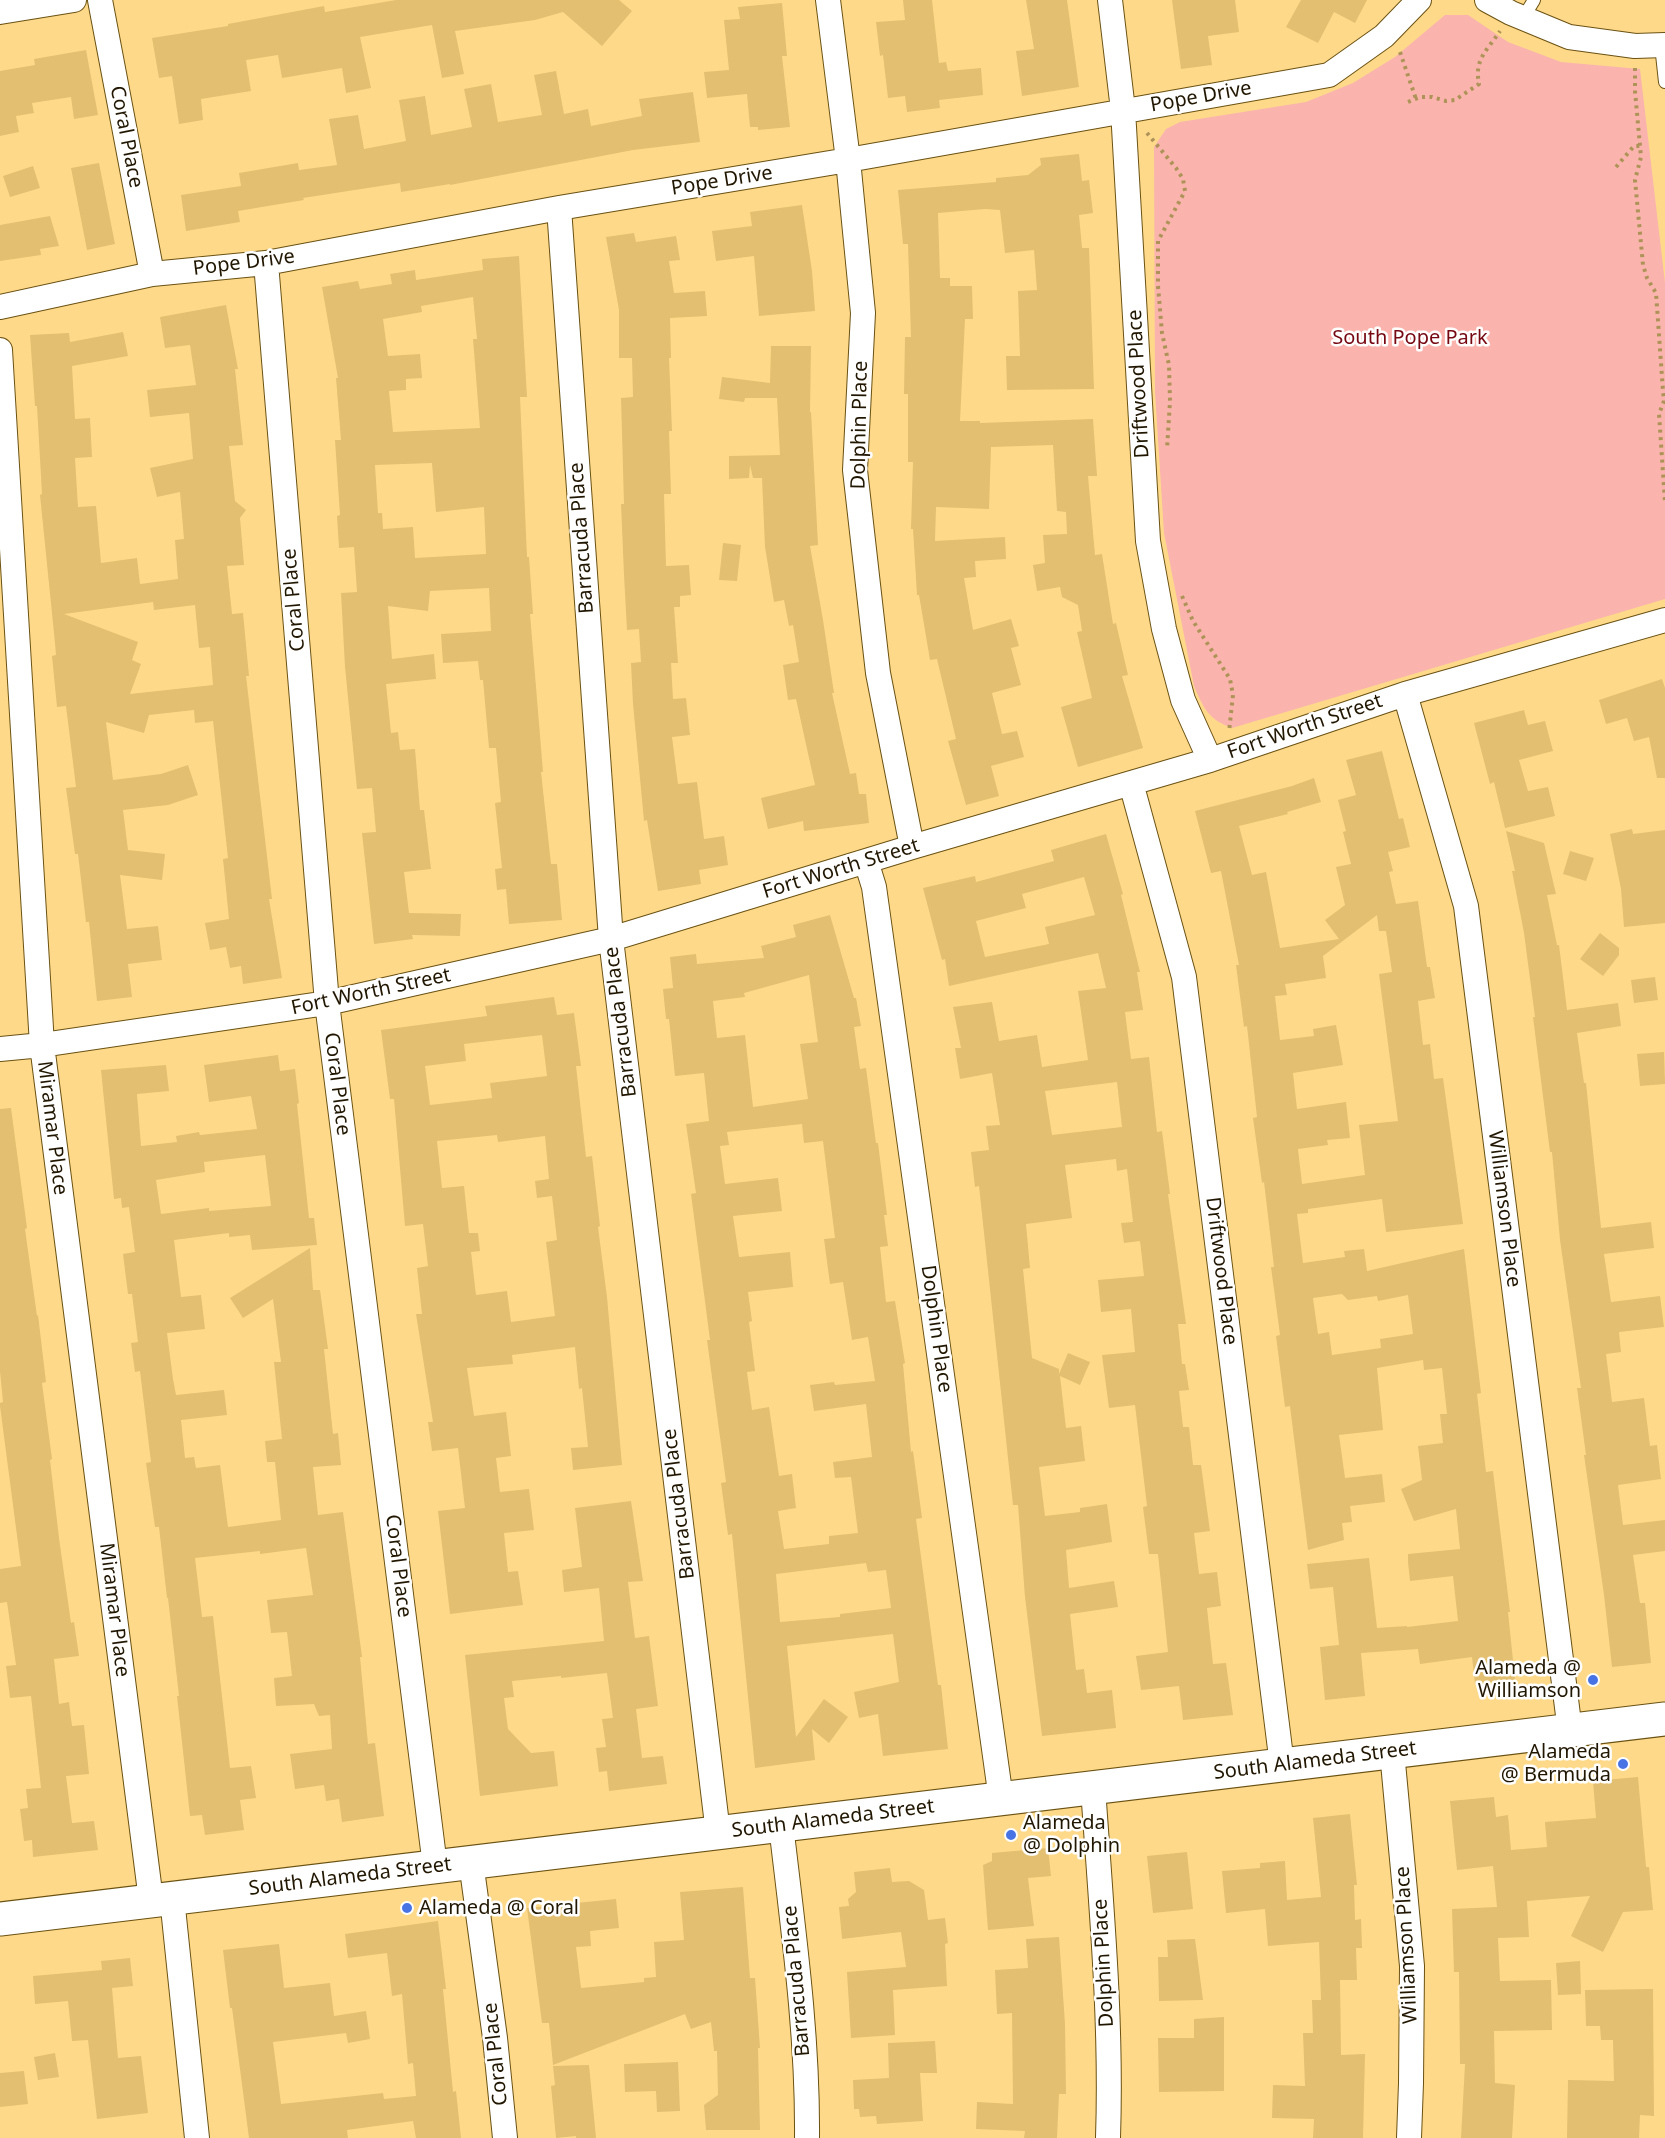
<!DOCTYPE html>
<html>
<head>
<meta charset="utf-8">
<style>
  body { margin:0 }
  canvas { display:block; background:#fed98a }
</style>
</head>
<body>
<canvas width="1665" height="2138"></canvas>
<script>
const ctx = document.querySelector('canvas').getContext('2d');
ctx.lineJoin = 'round';
function paint(path, color) { ctx.fillStyle = color; ctx.fill(path, 'evenodd'); }
function trace(path, color, width, dash) { ctx.strokeStyle = color; ctx.lineWidth = width; ctx.lineCap = dash ? 'butt' : 'round'; ctx.setLineDash(dash || []); ctx.stroke(path); }
function drawText(font, color, halo, rows, align = 'center') {
  ctx.font = font + ' "Noto Sans",sans-serif'; ctx.lineWidth = 5; ctx.setLineDash([]); ctx.textBaseline = 'middle'; ctx.strokeStyle = halo; ctx.fillStyle = color; for (const [text, x, y, turn = 0] of rows) {
    ctx.save(); ctx.translate(x, y); ctx.rotate((+turn || 0) * Math.PI / 180); ctx.textAlign = isNaN(turn) ? turn : align; if (halo) ctx.strokeText(text, 0, 0); ctx.fillText(text, 0, 0); ctx.restore();
  }
}
paint(new Path2D(`
  M1445,15H1468L1508,42L1561,62L1640,69L1665,283V599L1232,728C1208,719 1204,709 1194,686L1164,533L1155,392L1154,147L1166,129L1180,122L1306,102L1353,83L1395,57Z`), '#fab4ad');
paint(new Path2D(`
  M396,0H619L632,11L602,46L563,12L535,20L455,31L464,74L442,78L432,25L360,37L371,88L346,93L342,68L282,78L278,55L246,60L251,91L201,99L203,120L179,124L172,76L159,78L152,38L228,26V24L324,6L325,12Z
  M903,0H932L939,63L946,62L948,71L981,68L983,95L939,100L940,108L907,112L905,96L888,98L883,55L880,56L876,22L905,20Z
  M1026,0H1067L1079,87L1022,96L1016,51L1034,49Z
  M1172,0H1235L1239,32L1208,36L1212,65L1181,69Z
  M1301,0H1367L1355,23L1334,12L1318,43L1286,27Z
  M782,3L787,56H782L790,127L758,130V127H750L747,94L707,98L704,72L729,70L724,20L740,19L738,7Z
  M86,50L98,115L74,119L71,97L32,103L34,113L16,116L19,132L0,136V71L35,65L34,59Z
  M556,71L564,114L588,109L591,126L642,116L639,99L693,92L700,142L633,150L450,185V184L401,192L400,183L303,198L304,200L238,211L240,222L186,231L181,195L241,186L239,173L298,163L299,170L337,165L329,119L358,115L364,149L406,141L399,100L425,96L431,135L472,127L464,89L491,84L498,122L542,115L534,75Z
  M1079,154L1082,181L1089,180L1093,213L1079,215L1082,248H1089L1094,389L1007,390L1006,356H1020L1018,291L1037,290L1034,250L1005,253L1000,210L985,209L938,213L940,278H950V286H972L973,319H965L960,421H980V423L1093,419L1097,476H1088L1095,555L1102,554L1113,624L1116,623L1128,675L1122,676L1143,748L1078,767L1061,707L1092,698L1077,632L1082,631L1078,605L1062,597L1060,587L1037,591L1033,565L1045,563L1043,535L1067,534L1066,512L1057,511L1053,445L991,447L989,509L936,507L935,541L1005,537L1006,559L975,561L976,577L964,578L973,630L1011,619L1019,646L1011,648L1021,685L992,693L1002,734L1017,731L1024,757L991,766L999,796L966,805L948,741L956,739L937,659L930,660L919,595H917L913,529H911L913,462H908V394H904L905,337H911L908,244H903L898,190L996,182V178L1028,175L1041,165L1040,158Z
  M99,163L115,244L87,250L71,168Z
  M33,166L40,188L10,197L3,176Z
  M802,205L812,271L815,311L759,316L754,256L716,261L712,231L752,226L750,212Z
  M50,216L59,246L40,249L41,255L0,261V225Z
  M634,233L636,242L676,236L680,260L669,261L674,293L705,291L707,316L670,318L671,358H669L672,431H669L671,494H664L666,566L689,565L691,595L680,596V607H674L678,663H671L673,699L686,698L690,735L672,737L678,784L697,782L704,839L724,836L728,865L699,870L701,884L658,891L647,820L644,821L633,704L631,663L641,662L639,629L627,630L624,575L621,504H624L621,398L633,397L632,358H619V310L606,237Z
  M519,256L527,397H520L527,557H529L533,614H530L543,772H541L551,864H557L562,920L509,924L506,889L497,890L495,869L502,868L495,803L501,802L496,748H489L483,680H480L478,661L443,663L441,634L491,631L489,588L430,591L428,611L388,606L392,659L434,654L436,679L386,684L391,733L398,732L400,750L415,749L420,810H424L431,869L404,872L409,913L461,914L460,936L412,935L413,939L374,944L362,833L376,832L372,788L357,789L345,667L341,593L357,592L354,547L339,548L337,516L340,515L335,440H341L336,378H338L322,287L358,281L360,289L392,284L390,274L415,270L416,280L483,270L482,259ZM473,297L477,339H473L480,428L393,432L389,391L406,390V379L422,378L420,354L388,356L383,319L422,312L421,306ZM432,463L436,512L484,507L486,554L415,558L413,527L383,529L382,513H378L375,465Z
  M226,305L238,369H235L243,445L229,446L235,501L246,510L240,518L244,565L227,566L232,614L243,613L249,676H246L272,899H269L282,978L243,984L241,966L230,968L226,947L210,950L205,923L229,919L223,859L228,858L213,721L195,723L194,710L149,715L144,733L106,722L113,780L161,774L188,765L198,795L168,805L123,810L128,850L165,854L162,880L120,875L127,929L158,926L162,960L128,964L132,997L97,1001L89,922H86L78,854H75L66,788L76,787L66,706L57,707L52,656L56,655L55,643L40,495L42,494L37,406H35L30,335L69,333L70,342L123,332L128,356L72,366L75,419L90,418L92,457L75,458L78,507L96,506L101,563L137,558L140,584L178,579L175,540L184,539L180,492L157,497L150,468L193,459L189,413L150,417L147,390L196,385L190,345L165,348L160,317ZM153,602L154,610L195,605L199,648L210,647L213,685L130,694L141,664L132,660L138,642L64,614Z
  M771,346H811L810,412H811L818,545L810,546L823,620L834,693H832L850,774L856,773L859,794H866L869,823L804,831L803,821L768,829L761,798L815,785L796,699L788,700L783,665L799,662L793,625L789,626L784,600L774,602L765,547L762,478H753L750,465L749,478L729,479V456L780,455L777,398H745L744,402L719,399L722,377L770,383Z
  M723,543L741,545L737,581L719,580Z
  M1662,679L1665,688V778H1657L1649,737L1634,741L1627,718L1606,724L1599,700Z
  M1524,710L1528,725L1545,721L1553,751L1519,760L1528,791L1548,787L1555,816L1505,828L1494,782L1490,784L1474,723Z
  M1382,751L1399,819L1403,818L1410,847L1388,852L1393,871L1389,872L1396,904L1418,901L1427,967H1430L1435,998L1418,1001L1423,1045L1430,1044L1434,1079L1443,1078L1463,1224L1386,1232L1382,1199L1308,1209V1213L1297,1214L1303,1263L1345,1257L1344,1251L1364,1249L1367,1271L1464,1249L1481,1393L1477,1394L1486,1472L1493,1471L1510,1612H1508L1515,1680L1475,1684L1472,1657L1420,1664L1418,1649L1361,1653L1365,1696L1325,1700L1320,1647L1339,1645L1333,1587L1310,1589L1307,1564L1369,1558L1377,1628L1407,1626V1627L1458,1621L1453,1576L1410,1581L1408,1562V1554L1460,1549L1456,1509L1414,1521L1401,1489L1422,1480L1418,1446L1443,1443L1440,1414H1447L1442,1368L1424,1370L1423,1360L1377,1368L1383,1430L1339,1435L1345,1478L1382,1474L1385,1502L1350,1506L1352,1522L1342,1523L1344,1540L1308,1550L1290,1406L1285,1407L1276,1336L1280,1335L1271,1267H1274L1264,1182L1262,1183L1253,1118L1257,1117L1247,1026L1244,1027L1236,965H1239L1221,871L1211,873L1195,811L1292,786L1314,778L1321,802L1287,812L1288,814L1239,826L1252,875L1266,872L1280,948L1339,939L1325,920L1345,905L1336,867L1351,864L1343,832L1346,831L1338,800L1356,795L1346,760ZM1377,915L1379,931H1386L1392,972L1379,974L1398,1121L1359,1125L1365,1175L1302,1184L1298,1149L1328,1145L1327,1140L1350,1138L1346,1102L1297,1109L1293,1073L1343,1065L1336,1025L1313,1029L1314,1036L1280,1040L1275,996L1287,995L1285,984L1326,978L1323,956ZM1342,1294L1348,1300L1377,1296L1378,1301L1408,1295L1413,1334L1380,1339L1381,1348L1332,1355L1329,1332L1318,1334L1313,1298Z
  M1632,829L1633,834L1665,830V923L1624,927L1621,889L1610,834Z
  M1506,831L1544,843L1556,894L1547,895L1557,945H1559L1567,1010L1618,1003L1621,1026L1577,1033L1584,1083H1586L1601,1228L1651,1222L1654,1248L1604,1254L1611,1302L1660,1296L1664,1327L1619,1332L1621,1352L1606,1354L1612,1402L1644,1398L1650,1446L1657,1445L1661,1479L1618,1485L1623,1525L1665,1520V1551L1633,1555L1640,1603H1645L1651,1663L1612,1667L1604,1595L1584,1455H1586L1577,1388H1581L1560,1240L1552,1152H1550L1533,1017H1535L1524,933L1512,871H1515Z
  M1106,834L1123,894L1121,895L1140,972H1137L1143,1010L1125,1012L1131,1059L1149,1057L1157,1132L1162,1131L1170,1194H1168L1186,1324H1178L1182,1364H1185L1189,1390L1179,1391L1183,1427H1189L1193,1465H1201L1210,1531L1194,1533L1199,1574L1217,1572L1221,1606L1207,1608L1213,1664L1226,1663L1233,1715L1183,1720L1179,1686L1141,1690L1136,1656L1168,1652L1158,1554H1149L1143,1507L1147,1506L1135,1405L1109,1408L1102,1355L1135,1352L1131,1309L1101,1312L1098,1280L1144,1276L1140,1241L1124,1243L1121,1223L1133,1222L1127,1169L1117,1171L1116,1159L1065,1165L1072,1218L1026,1224L1030,1268L1023,1269L1032,1358L1059,1369V1374L1068,1353L1090,1362L1080,1385L1060,1376L1066,1428L1081,1426L1085,1461L1039,1467L1045,1516L1080,1512V1508L1107,1504L1112,1542L1066,1550L1069,1588L1114,1581L1118,1607L1070,1614L1076,1670L1084,1669L1087,1693L1112,1690L1116,1728L1042,1736L1025,1597L1018,1505H1013L979,1186L975,1187L971,1152L989,1150L986,1126L1000,1125L992,1073L960,1079L955,1048H961L953,1007L992,1002L999,1041L1037,1035L1042,1067L1088,1060L1078,991L1106,988L1098,953L949,986L945,959L942,960L923,888L975,876L976,882L1054,861L1051,850ZM1084,877L1095,915L1045,927L1049,944L985,957L976,921L1026,908L1022,894ZM1117,1082L1122,1127L1052,1135L1045,1091Z
  M1570,851L1594,858L1586,881L1563,874Z
  M830,915L854,998H856L861,1026L854,1027L860,1069L866,1068L876,1143H878L887,1215H884L888,1246L880,1247L886,1302L895,1301L905,1363L903,1364L911,1452L913,1451L922,1518L916,1519L938,1685H941L948,1749L883,1756L878,1714L859,1718L854,1692L899,1682L893,1634L787,1646L796,1737L824,1699L848,1717L829,1743L812,1729L815,1760L755,1768L732,1534L728,1535L721,1483L726,1482L707,1340H710L691,1194L696,1193L686,1124L709,1121L704,1073L675,1076L669,1019H666L663,989L673,988L670,957L696,954L697,964L764,958L761,946L796,937L793,925ZM809,975L818,1042L800,1044L808,1099L753,1107L745,1035L717,1038L713,1001L745,997L744,993ZM802,1124L804,1143L823,1141L835,1238L824,1239L830,1284L843,1282L852,1340L868,1337L875,1381L835,1385L834,1382L810,1385L814,1411L866,1404L872,1457L833,1462L835,1478L851,1477L858,1533L829,1536V1544L784,1549L778,1511L796,1508L792,1474L779,1476L769,1407L752,1410L747,1372L755,1371L749,1322L752,1321L748,1292L793,1287L790,1252L739,1257L733,1216L782,1211L778,1178L725,1184L720,1146L729,1145L727,1132ZM866,1563L868,1572L886,1570L891,1608L840,1614V1617L780,1622L776,1574Z
  M1600,933L1619,948V955L1603,976L1580,959Z
  M1655,977L1658,1000L1634,1003L1631,980Z
  M554,997L557,1015L574,1013L581,1066H576L586,1157L592,1156L600,1226L598,1227L607,1297L622,1465L573,1470L571,1448L588,1447L582,1388L579,1389L575,1347L512,1355L513,1364L467,1368L474,1416L506,1412L511,1456L496,1458L500,1492L529,1489L534,1530L504,1533L508,1572L518,1571L523,1605L450,1614L438,1511L465,1508L458,1448L432,1451L428,1422H433L416,1314H422L417,1268L428,1266L423,1224L405,1226L394,1099H390L381,1030L487,1016L485,1006ZM542,1035L547,1076L490,1083L492,1098L430,1105L425,1066L466,1061L464,1044ZM497,1135L498,1142L545,1136L549,1179L535,1181L537,1198L552,1196L557,1240L546,1242L555,1316L511,1322L507,1291L476,1295L471,1252L480,1251L478,1233H469L464,1186L442,1188L437,1141Z
  M1664,1052L1665,1084L1640,1086L1637,1054Z
  M278,1055L280,1071L295,1069L299,1103L297,1104L309,1218H314L317,1245L252,1250L250,1235L229,1237V1233L174,1240L181,1297L201,1295L205,1329L167,1333L173,1379L176,1395L224,1390L227,1415L181,1420L185,1458L194,1457L196,1468L220,1465L228,1527L281,1520L275,1462H267L265,1441L282,1439L274,1362H281L273,1299L243,1318L230,1298L310,1248L313,1290H320L328,1349H324L333,1434L338,1433L341,1465L313,1467L318,1515L343,1512L362,1657H360L368,1744L375,1743L384,1816L342,1822L339,1799L326,1801L324,1785L295,1789L290,1754L332,1749L330,1715L319,1716L314,1704L276,1706L274,1678L292,1676L287,1632L271,1633L267,1600L313,1595L306,1548L260,1554V1551L195,1558L202,1617L213,1616L230,1768L251,1766L256,1798L240,1800L244,1830L205,1835L202,1815L190,1816L177,1696H179L168,1598H167L159,1527H155L146,1463L151,1462L140,1371L135,1372L131,1343L138,1342L132,1294H128L123,1254L135,1252L129,1207L122,1208L121,1198L114,1199L101,1070L166,1065L169,1091L137,1094L141,1146L177,1142L176,1136L199,1132L200,1135L257,1129L251,1096L209,1102L204,1065ZM265,1155L271,1206L209,1211V1208L161,1214L156,1180L205,1172L204,1162Z
  M11,1108L27,1228L25,1229L37,1316L38,1315L46,1382L42,1383L52,1459L50,1460L59,1538L71,1623L74,1622L79,1656L54,1659L59,1704L69,1702L72,1726L84,1725L89,1774L66,1776L72,1823L94,1821L98,1850L33,1857L32,1840L24,1841L20,1809L28,1808L26,1789L41,1788L31,1696L10,1698L6,1666L16,1665L7,1602L0,1603V1569L21,1566L0,1406V1403L3,1402L0,1371V1109Z
  M631,1501L643,1581L628,1582L635,1638L649,1636L658,1706L636,1709L642,1758L663,1756L667,1784L609,1791L607,1771L599,1772L596,1748L606,1747L602,1719L613,1718L607,1673L561,1678V1676L512,1681L514,1697L504,1698L508,1729L531,1753L554,1751L558,1786L480,1796L465,1655L604,1641L599,1588L564,1592L562,1570L582,1567L575,1508Z
  M1638,1777L1646,1867H1649L1653,1910L1623,1912L1603,1952L1571,1936L1590,1896L1527,1901L1529,1937L1498,1938L1500,1981L1551,1980L1552,2030L1494,2031L1495,2083L1515,2085L1512,2138H1461L1465,2064H1460L1459,1972H1454L1452,1909L1497,1907L1493,1866L1457,1870L1450,1801L1494,1797L1496,1817L1508,1815L1511,1850L1547,1847L1545,1822L1596,1818L1593,1781Z
  M1350,1814L1357,1885H1354L1355,1920L1361,1919L1362,1948H1356L1357,1980H1340L1341,2055L1365,2054L1363,2138H1313L1314,2119L1272,2118L1273,2085L1305,2086L1303,2033H1313L1312,2000H1321L1319,1942L1268,1946L1265,1909L1226,1913L1222,1871L1260,1868V1863L1285,1861L1287,1900L1321,1897L1313,1818Z
  M1048,1848L1051,1876L1028,1878L1034,1926L988,1930L983,1865L992,1861V1853Z
  M1187,1852L1193,1909L1153,1913L1147,1856Z
  M890,1868L892,1882L909,1881L924,1890L928,1920L945,1918L948,1943L945,1944L947,1986L893,1990L895,2035L851,2038L847,1972L906,1967L901,1932L842,1939L839,1907L849,1906L848,1899L856,1892L854,1872Z
  M743,1887L750,1978H755L760,2048H758L760,2130H706L704,2105L718,2095L717,2051H714L711,2022L691,2029L685,2014L553,2065L549,2023H542L527,1908L616,1899L619,1928L590,1931L591,1946L576,1947L581,1988L644,1982V1978L656,1977L654,1942L684,1940L680,1892Z
  M438,1921L446,1989H443L453,2092L456,2091L461,2138H416L413,2121L347,2130L348,2138H249L232,2008H230L223,1950L279,1944L284,1988L330,1983L334,2016L366,2011L370,2039L348,2043L346,2033L273,2042L281,2104L383,2093L384,2099L416,2096L413,2063L408,2064L402,1994L392,1996L387,1953L348,1958L345,1934Z
  M1059,1937L1065,2024L1066,2094H1059L1057,2138H1024L1025,2131L976,2129L977,2102L1013,2104L1012,2013L997,2014L995,1970L1028,1968L1026,1939Z
  M1195,1939L1203,2000L1159,2001L1158,1957H1168L1167,1940Z
  M130,1958L133,1986L112,1988L118,2058L141,2056L148,2113L97,2119L88,2040L72,2041L68,2001L35,2004L33,1976L102,1970L101,1961Z
  M1580,1961L1581,1994L1558,1995L1556,1963Z
  M1653,1989L1654,2116L1640,2115L1639,2138H1567L1568,2080L1614,2081L1613,2040H1601L1600,2026H1586L1585,1990Z
  M1224,2017V2091L1159,2092L1158,2038H1194V2019Z
  M935,2041L937,2073H920L923,2121L877,2124L876,2116L860,2117L859,2109H854L853,2080L889,2078L888,2043Z
  M55,2053L59,2077L38,2080L34,2057Z
  M678,2062L680,2111L657,2112L656,2091L625,2092L624,2064Z
  M589,2065L596,2138H576V2136L556,2138L551,2086L555,2085L553,2066Z
  M24,2071L28,2104L0,2107V2073Z`), '#e3bf71');
const lane = new Path2D(`
  M1523,18L1534,0
  M1661,45L1665,82`);
const street = new Path2D(`
  M100,0L152,274
  M828,0L848,160L863,313L855,470L878,673L912,847
  M1110,0L1123,110L1148,541L1164,629L1183,700L1210,760
  M1487,0L1511,13L1569,37L1635,46L1665,45
  M0,12L74,0
  M559,208L611,939L718,1833
  M266,263L327,1003L435,1866
  M0,307L152,274L266,263L559,208L848,160L1329,75L1384,36L1419,0
  M0,350L42,1045L151,1900
  M1405,694L1466,906L1570,1731
  M1131,783L1184,977L1282,1765
  M866,861L874,887L1001,1799
  M0,1049L42,1045L327,1003L611,939L912,847L1210,760L1405,694L1665,620
  M1392,1752L1412,1966L1411,2083L1409,2138
  M1093,1788C1101,1904 1112,2021 1108,2138
  M781,1825C793,1929 808,2033 807,2138
  M471,1862L495,2038L505,2138
  M172,1898L197,2138`);
const secondary = new Path2D(`
  M0,1919L1665,1719`);
trace(lane, '#6b5212', 14);
trace(street, '#6b5212', 26);
trace(secondary, '#6b5212', 35);
trace(new Path2D(`
  M1400,52L1416,99
  M1635,68V91L1641,157L1635,180L1643,265L1647,278L1656,293L1663,391L1664,401L1659,414L1665,502
  M1408,102L1420,97H1432L1446,101L1455,100L1479,84C1474,59 1487,51 1500,31
  M1147,133L1176,168L1183,179L1185,191L1158,241V286L1162,333L1169,365L1170,401L1167,449
  M1616,167L1634,146H1641
  M1182,596L1193,621L1230,679L1233,695L1229,732`), '#ae9358', 4, [3, 4.5]);
trace(lane, '#fff', 12);
trace(street, '#fff', 24);
trace(secondary, '#fff', 33);
for (const [x, y, r, color] of [
  [1593,1680,6,"#4773e5"],
  [1623,1764,6,"#4773e5"],
  [1011,1835,6,"#4773e5"],
  [407,1908,6,"#4773e5"]
]) { const dot = new Path2D(); dot.arc(x, y, r, 0, 2 * Math.PI); ctx.fillStyle = color; ctx.fill(dot); trace(dot, '#fff', 2); }
drawText('20px', '#211600', '#fff', [
  ["Pope Drive",1201,97,-10],
  ["Coral Place",126,137,79],
  ["Pope Drive",722,181,-9],
  ["Pope Drive",244,263,-7],
  ["Driftwood Place",1139,384,-93],
  ["Dolphin Place",860,425,-89],
  ["Barracuda Place",582,538,-94],
  ["Coral Place",294,600,-95],
  ["Fort Worth Street",1305,727,-19],
  ["Fort Worth Street",841,869,-17],
  ["Fort Worth Street",371,992,-12],
  ["Barracuda Place",621,1022,-97],
  ["Coral Place",337,1084,83],
  ["Miramar Place",52,1128,83],
  ["Williamson Place",1504,1209,83],
  ["Driftwood Place",1221,1271,83],
  ["Dolphin Place",936,1329,82],
  ["Barracuda Place",679,1504,-97],
  ["Coral Place",398,1566,83],
  ["Miramar Place",114,1610,83],
  ["South Alameda Street",1315,1761,-7],
  ["South Alameda Street",833,1819,-7],
  ["South Alameda Street",350,1877,-7],
  ["Williamson Place",1407,1945,-93],
  ["Dolphin Place",1104,1963,-93],
  ["Barracuda Place",797,1981,-95],
  ["Coral Place",496,2054,-96]
]);
drawText('20px', '#760811', '#fff', [
  ["South Pope Park",1410,338]
]);
drawText('20px', '#211600', '#fff', [
  ["Alameda @",1581,1668],
  ["Williamson",1581,1691],
  ["Alameda",1611,1752],
  ["@ Bermuda",1611,1775],
  ["Alameda",1023,1823,"left"],
  ["@ Dolphin",1023,1846,"left"],
  ["Alameda @ Coral",419,1908,"left"]
], 'right');
</script>
</body>
</html>
